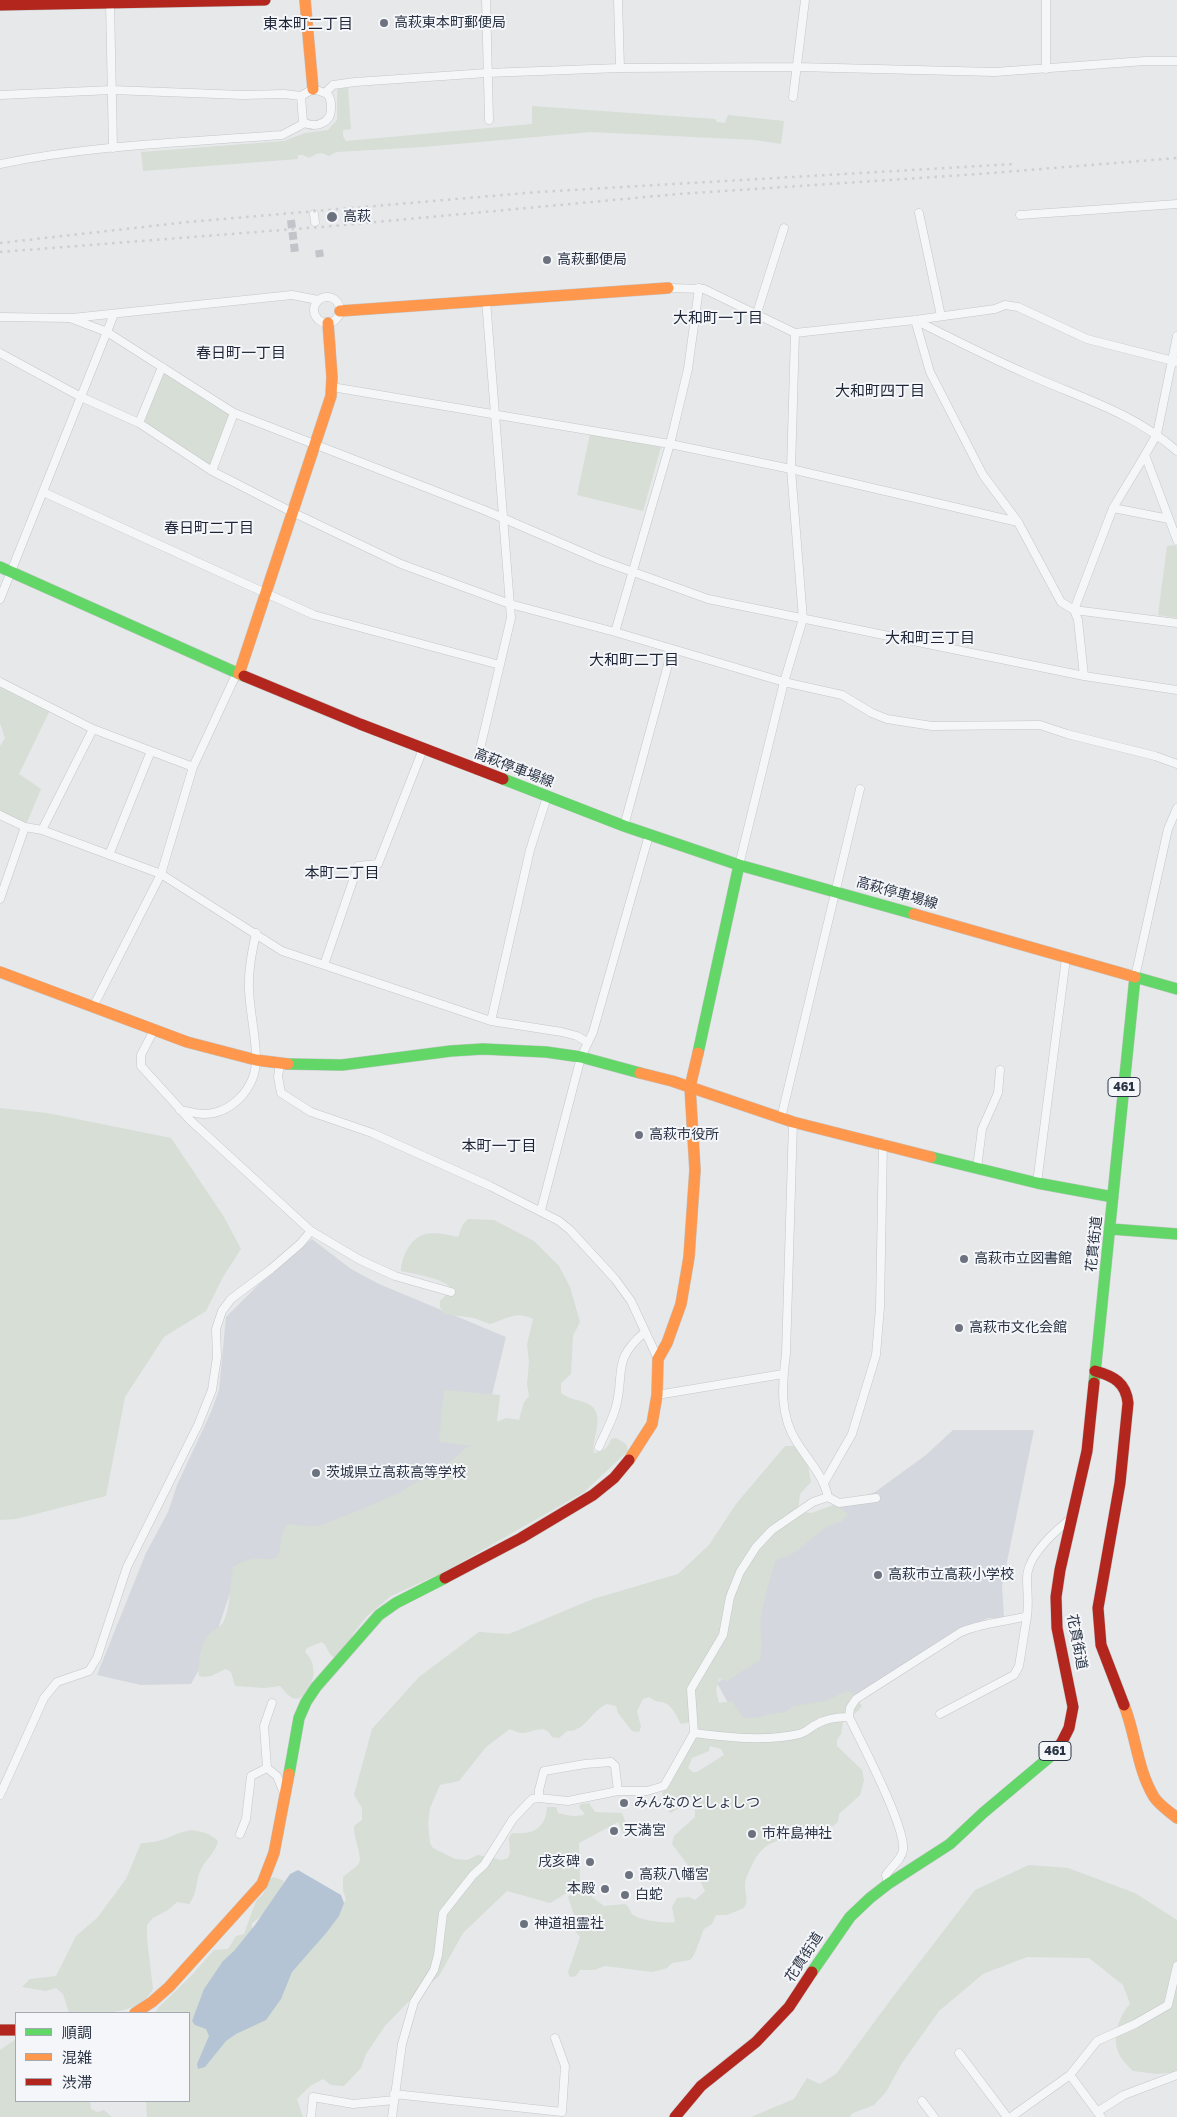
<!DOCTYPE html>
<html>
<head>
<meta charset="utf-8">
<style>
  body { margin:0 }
  #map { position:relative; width:1177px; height:2117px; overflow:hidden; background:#e6e8ea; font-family:"Golos Text","Noto Sans JP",sans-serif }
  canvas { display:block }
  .legend { position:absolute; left:15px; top:2012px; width:175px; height:90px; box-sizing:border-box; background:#f4f6f9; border:1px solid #a4a8b1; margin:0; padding:6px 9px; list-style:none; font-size:15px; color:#2b3445 }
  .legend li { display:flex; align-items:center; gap:10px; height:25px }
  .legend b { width:25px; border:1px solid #a4a8b1 }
</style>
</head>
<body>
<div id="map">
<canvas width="1177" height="2117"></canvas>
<ul class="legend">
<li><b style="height:6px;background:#63d668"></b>順調</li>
<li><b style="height:6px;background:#ff974d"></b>混雑</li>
<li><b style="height:6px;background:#b3261e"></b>渋滞</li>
</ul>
</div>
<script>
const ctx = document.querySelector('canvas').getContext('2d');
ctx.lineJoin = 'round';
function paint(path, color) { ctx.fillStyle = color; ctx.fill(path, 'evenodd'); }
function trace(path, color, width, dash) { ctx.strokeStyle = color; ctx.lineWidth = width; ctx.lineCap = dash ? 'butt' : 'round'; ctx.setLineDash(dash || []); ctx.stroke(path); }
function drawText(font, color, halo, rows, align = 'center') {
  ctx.font = font + ' "Golos Text","Noto Sans JP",sans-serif'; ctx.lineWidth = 4; ctx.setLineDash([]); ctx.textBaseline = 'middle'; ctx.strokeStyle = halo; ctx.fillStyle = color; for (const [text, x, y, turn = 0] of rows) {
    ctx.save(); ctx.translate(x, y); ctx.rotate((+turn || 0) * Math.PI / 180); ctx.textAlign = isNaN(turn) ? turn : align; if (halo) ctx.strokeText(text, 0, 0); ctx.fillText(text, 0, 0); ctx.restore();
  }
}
paint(new Path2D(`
  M312,1239L351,1269L379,1284L506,1337L476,1461L362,1521L296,1529L270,1568L231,1590L213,1644L191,1684L141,1685L97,1675L146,1553L168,1512L177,1485L211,1412L219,1390L226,1317L258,1285Z
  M953,1430H1034L1002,1586L1004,1618H988L957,1632L842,1705L738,1721L717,1683L757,1656L751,1590L811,1515L875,1492L926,1455Z`), '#d4d7dd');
paint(new Path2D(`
  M348,88L351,129L343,130V136L346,141L532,124V106L715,119L717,122L725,123L728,115L784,121L781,144L755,140L591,132L423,147L336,152L329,156L322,153L316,154L309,158L303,155H298V159L143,171L141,152L284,141L305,133L328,130L337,120V92L338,89Z
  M162,367L234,413L212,471L139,423Z
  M590,434L661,447L643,511L577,495Z
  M1176,545L1177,549V618L1158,615L1167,546Z
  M0,682L51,708L19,774L41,789L25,827L0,815V746L5,738L0,723Z
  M0,1108L47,1113L171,1138L224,1217L241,1249L223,1277L206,1311L164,1337L125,1397L106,1496L16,1519L0,1520Z
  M468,1219L494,1220L534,1241L559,1266L570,1287L580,1322L573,1336L571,1374L561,1383V1393C570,1400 581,1400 590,1405C606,1415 591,1440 594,1453C603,1452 609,1447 611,1439L616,1438L626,1444L628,1451L584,1492L444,1572L391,1596L367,1616L353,1634L348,1646L337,1658C327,1656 329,1647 322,1642L307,1648L305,1652C325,1670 305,1707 291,1697C287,1695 283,1689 280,1686L265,1688L235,1686L231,1672L226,1669C215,1673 211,1679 199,1676C197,1665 201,1642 209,1634C216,1627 222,1628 225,1618C231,1603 230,1582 233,1567C250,1556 257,1559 275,1559C284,1550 278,1533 288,1524L316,1527L360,1510L399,1493L452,1460L466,1448L472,1446L439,1442L444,1390L500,1395L497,1422L506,1418L519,1420L524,1402L529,1396L527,1384L529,1362L527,1344L533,1319C517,1310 506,1319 490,1324L474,1318L444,1314L440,1307V1301L452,1289C444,1278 414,1274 401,1271C401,1257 411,1237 426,1234C436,1232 448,1235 458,1237L463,1224Z
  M785,1446H795L808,1466L811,1482L800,1494L798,1511L811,1513L836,1504L848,1514L841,1522C821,1525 811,1542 795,1552C789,1556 783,1558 776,1560C770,1579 764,1598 761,1617C760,1632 763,1646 760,1660L727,1681L719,1679L716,1690L719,1703L732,1701L743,1717C756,1721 771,1711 785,1713L793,1706L825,1701L847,1691L853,1693L862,1706L858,1711L843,1722L841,1734L837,1740V1746L862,1770L864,1780L860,1795L839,1814L838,1822L833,1826C826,1825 819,1828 811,1828L807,1833C780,1841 764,1838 751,1867C749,1872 745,1879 745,1885C745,1895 749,1899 744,1908L727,1915H716L712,1924L704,1929L694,1955L690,1960L672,1963L667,1968L652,1972L605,1966L594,1970H580L576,1976L570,1977L568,1972L580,1937L576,1932L575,1918L568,1897L573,1893H587L604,1906L625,1904C629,1907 630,1911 632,1914C637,1920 668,1924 675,1922L672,1907L677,1898L689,1897L695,1900L705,1891L700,1881L672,1844L674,1836L695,1817V1800L690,1797C682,1800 682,1809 670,1813L662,1793L671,1781L692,1742L698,1735V1728L695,1721L681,1724C677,1717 673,1707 665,1703C659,1701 655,1702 649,1697L643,1699L637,1711L641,1727L639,1732L632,1731L618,1713L616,1706L607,1704C591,1711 585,1732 567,1731L559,1738L552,1737C545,1723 534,1732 523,1733C519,1733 514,1731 510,1729L486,1747L459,1781L440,1785L430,1808L428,1824L430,1843L433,1848L455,1859L467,1860L478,1855L502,1860L508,1858L510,1853L509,1838L512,1833C532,1835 546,1829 547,1807H556L558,1813C565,1815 578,1818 585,1814L579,1807L581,1804L589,1803L595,1812L622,1813L629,1831L624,1835L618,1822L579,1843L580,1885L550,1903L507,1891L463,1933L439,1976L407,2003L385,2026L366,2054L361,2068L344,2086L331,2085L323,2079L310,2086L297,2099L303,2117H147L146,2101H189V2013H155L159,2007L191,1976L214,1950L228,1949L236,1936L244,1934L256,1901L263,1894L269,1879L274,1877L284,1881L276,1905L252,1923V1930L342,1905L346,1900L343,1890V1877C348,1872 356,1868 359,1863C363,1858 353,1836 354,1826L362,1820V1808L354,1795L372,1729L419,1677L479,1632L509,1634L593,1599L678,1574L709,1545L736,1504ZM710,1746L721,1749L724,1755L697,1772H693L688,1768L692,1758L709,1751Z
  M192,1830C203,1832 209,1833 218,1841C216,1852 206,1859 201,1869C195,1881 198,1893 189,1904L177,1902L168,1910L153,1918L147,1925V1939L153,1989C138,2017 97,2013 69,2013L63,1994L56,1988L46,1991L22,1987L30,1979L56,1976L76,1936L97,1918L126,1879L141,1843C166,1843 171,1833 192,1830Z
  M1029,1865L1068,1868L1135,1893L1177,1920V2072L1157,2074L1133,2071C1129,2067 1123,2061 1120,2056C1111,2039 1118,2017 1130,2004L1123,1985L1089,1958L1027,1957L983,1974L939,2011L902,2063L886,2092L874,2105L853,2113L849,2117H751L794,2099L807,2078L820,2084L836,2074L892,1998L975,1890Z
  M16,2039V2101H90L91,2109L98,2112L104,2110L112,2117H0V2050Z`), '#d6ded6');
paint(new Path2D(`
  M298,1870L341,1895L344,1903L339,1916L327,1932L292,1972L281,1999L266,2020L236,2034L226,2041L205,2067L198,2069L197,2064L209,2036L206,2029L195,2025L192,2021L204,1989L223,1961L234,1951L255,1925L290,1874Z`), '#b4c4d5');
trace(new Path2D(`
  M291,220L295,253
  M319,250L320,257`), '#c1c4c9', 8, [8, 4]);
const street = new Path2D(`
  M486,0L489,120
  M618,0L620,68
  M1046,0V69
  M110,2L113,148
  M325,93L333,85L355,82L487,73L620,68L797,67L995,72L1145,61H1177
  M0,95L112,90L243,95L284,94L301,96L313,89C318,91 325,92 328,95C331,99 331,102 331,107C332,123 316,129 303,122L301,96
  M793,97L805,0
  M0,164C92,145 188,142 282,135L305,123
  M919,213L941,316
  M314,214L315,222
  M1020,215L1177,204
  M668,288L704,289L795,333L915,320L995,309L1005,305L1018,307L1087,339L1177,362
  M314 310a13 13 0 1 1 26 0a13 13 0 1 1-26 0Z
  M757,313L784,228
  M0,317L70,318L107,332L234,413L484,510L600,560L708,599L1084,676L1177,690
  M72,318L292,295L318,300
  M0,353L81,397L139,423L212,471L292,512L401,564L510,604L615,632L784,682L842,695L872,713L887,719L932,726L1040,725L1067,734L1155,756L1177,764
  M332,387L670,444L791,469L1018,522
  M139,423L162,367
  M1177,451C1131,411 1080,398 1025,373C988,357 951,338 915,320L930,372L983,475L1018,522L1061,602L1074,610L1177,623
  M1145,455L1157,434L1177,336
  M212,471L234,413
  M43,492L314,615L500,665
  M1113,508L1169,519
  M0,599L114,314
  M615,632L670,444L688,369L699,288
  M1084,676L1078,620L1074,610L1113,508L1145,455L1177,540
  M0,682L93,729L193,767
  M475,770L511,618L486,300
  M0,815L25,827L42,830L161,874L282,951L491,1021L562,1032L577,1036L587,1042
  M624,826L672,650
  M42,830L93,729
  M109,855L151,751
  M739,865L784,682L803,619L791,469L795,333
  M0,899L25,827
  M324,965L358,866L378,864L423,749
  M1135,977L1168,829L1177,808
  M93,1007L161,874L193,767L234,679L239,674
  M491,1021L530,850L547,797
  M154,1030L141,1055V1066L190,1120L311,1231L360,1260L395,1276L451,1292
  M280,1064L278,1077L281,1093L311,1112L372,1133L490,1186L559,1221L570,1230L615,1279L631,1301L658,1359
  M180,1110C187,1111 196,1114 203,1114C232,1114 256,1088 256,1059C256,1036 250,1013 249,990C248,971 252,952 256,933
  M781,1118L860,789
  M793,1122L786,1354C782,1385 779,1416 798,1444C809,1461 824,1477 828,1497L839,1503L876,1498
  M977,1168L982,1129L998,1093L1000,1070
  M1037,1183L1066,958
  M541,1210L581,1057L593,1032L649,835
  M657,1395L783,1374
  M599,1447C604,1435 611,1423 615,1410C626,1375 610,1361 645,1332
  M824,1483L852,1434L876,1355L880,1307L883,1143
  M940,1714L1014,1675L1019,1666L1027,1616
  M849,1717C861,1742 906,1827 903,1850C902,1859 891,1867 886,1875L888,1884
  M694,1733C728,1737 764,1742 799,1734C805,1733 810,1728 815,1725C826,1718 837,1717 849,1717L850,1708L856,1699L961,1632C982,1623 1005,1622 1027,1616C1029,1603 1027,1591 1027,1578C1027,1556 1053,1533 1069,1520
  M267,1768L277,1776L284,1793
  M0,1795L44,1698L57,1682L89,1671L97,1658L127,1567L198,1425L212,1390L217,1357L216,1329L222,1311L231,1299L271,1269L300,1244L311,1231
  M539,1798V1790L544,1771L585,1764L611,1762L615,1766L618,1791
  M240,1834L246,1819L251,1776L267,1768L264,1726L272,1703
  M959,2053L1007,2117
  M1070,2075L1101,2117
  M394,2094L562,2112L565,2066L555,2038
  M922,2101L934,2117
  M1097,2112L1124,2095L1177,2075
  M311,2117L313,2097L353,2104L394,2100
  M392,2117L402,2044L414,2002L434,1970L438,1955L443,1913L473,1875L484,1865L513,1819L532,1799L539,1798L568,1801L618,1791H647L664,1786L694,1733L691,1689L723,1635L730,1597L740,1572L756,1547L772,1530L813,1502L828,1497
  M1011,2117L1070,2075L1097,2041L1135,2024L1168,2005L1177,1966`);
const fast = new Path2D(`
  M0,567L244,676
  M503,779L624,826L739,865L914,914
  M698,1053L739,865
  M288,1064L342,1065L451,1051L483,1049L546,1052L581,1057L640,1073
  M931,1157L1037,1183L1113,1197
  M1111,1229L1177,1234
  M1094,1383L1135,977L1177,989
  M289,1774L299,1718L306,1702L316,1687L379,1615L396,1603L445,1578
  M812,1972L850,1917L870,1898L888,1884L950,1844L983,1813L1052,1755`);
const slow = new Path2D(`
  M305,0L313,89
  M340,311L668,288
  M239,674L331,396L332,377L328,323
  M914,914L1135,977
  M0,972L187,1042L256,1060L288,1064
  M640,1073L672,1081L793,1122L931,1157
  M629,1460L652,1424L657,1395L658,1359L667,1343L681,1304L689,1257L695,1170L690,1087L698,1053
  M1124,1705C1136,1735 1137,1769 1154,1797C1159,1805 1170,1812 1177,1818
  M135,2013L152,2002L169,1987L262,1884L274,1853L289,1774`);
const jam = new Path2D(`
  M0,5L265,0
  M244,676L360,724L503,779
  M1095,1371C1114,1376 1126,1383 1128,1403L1120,1483L1098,1608L1101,1645L1124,1705
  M445,1578L521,1538L593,1495L614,1478L629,1460
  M1052,1755L1062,1742L1069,1728L1073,1707L1057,1628L1056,1597L1060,1570L1087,1451L1094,1383
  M0,2030H16
  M675,2117L701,2086L756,2042L789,2007L812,1972`);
trace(street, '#c4c6c8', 9);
trace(fast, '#c4c6c8', 12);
trace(slow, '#c4c6c8', 12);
trace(jam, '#c4c6c8', 12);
trace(street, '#f5f6f7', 8);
trace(fast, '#63d668', 11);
trace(slow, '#ff974d', 11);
trace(jam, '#b3261e', 11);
trace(new Path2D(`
  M0,243L188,222L538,192L1014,164
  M0,252L333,226L678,194L979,174L1177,158`), '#cecfd2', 2.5, [2.5, 5]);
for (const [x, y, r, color] of [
  [384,23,5,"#6c737f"],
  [332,217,6,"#6c737f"],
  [547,260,5,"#6c737f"],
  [639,1135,5,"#6c737f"],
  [964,1259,5,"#6c737f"],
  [959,1328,5,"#6c737f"],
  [316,1473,5,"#6c737f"],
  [878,1575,5,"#6c737f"],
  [624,1803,5,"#6c737f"],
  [614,1831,5,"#6c737f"],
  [752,1834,5,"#6c737f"],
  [590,1862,5,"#6c737f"],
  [629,1875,5,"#6c737f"],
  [605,1889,5,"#6c737f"],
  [625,1895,5,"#6c737f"],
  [524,1924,5,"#6c737f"]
]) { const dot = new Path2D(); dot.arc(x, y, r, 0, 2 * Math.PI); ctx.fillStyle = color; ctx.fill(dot); trace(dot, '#f4f6f9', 2); }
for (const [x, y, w] of [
  [1124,1087,32],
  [1055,1751,32]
]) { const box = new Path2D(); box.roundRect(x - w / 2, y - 9.5, w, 19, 4); ctx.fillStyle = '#f4f6f9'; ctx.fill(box); trace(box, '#2b3445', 1); }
drawText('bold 12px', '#2b3445', null, [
  ["461",1124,1087],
  ["461",1055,1751]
]);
drawText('14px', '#2b3445', '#f4f6f9', [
  ["高萩東本町郵便局",394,23],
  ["高萩",343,217],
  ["高萩郵便局",557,260],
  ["高萩市役所",649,1135],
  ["高萩市立図書館",974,1259],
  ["高萩市文化会館",969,1328],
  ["茨城県立高萩高等学校",326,1473],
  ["高萩市立高萩小学校",888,1575],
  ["みんなのとしょしつ",634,1803],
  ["天満宮",624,1831],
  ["市杵島神社",762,1834],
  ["戌亥碑",580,1862,"right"],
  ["高萩八幡宮",639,1875],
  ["本殿",595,1889,"right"],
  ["白蛇",635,1895],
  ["神道祖霊社",534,1924]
], 'left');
drawText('14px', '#2b3445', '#f4f6f9', [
  ["高萩停車場線",514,768,21],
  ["高萩停車場線",897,893,16],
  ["花貫街道",1094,1244,-84],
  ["花貫街道",1077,1642,79],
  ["花貫街道",804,1957,-57]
]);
drawText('15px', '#1d2536', '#f4f6f9', [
  ["東本町二丁目",308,24],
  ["大和町一丁目",718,318],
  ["春日町一丁目",241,353],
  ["大和町四丁目",880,391],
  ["春日町二丁目",209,528],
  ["大和町三丁目",930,638],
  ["大和町二丁目",634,660],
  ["本町二丁目",342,873],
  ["本町一丁目",499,1146]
]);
</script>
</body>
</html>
